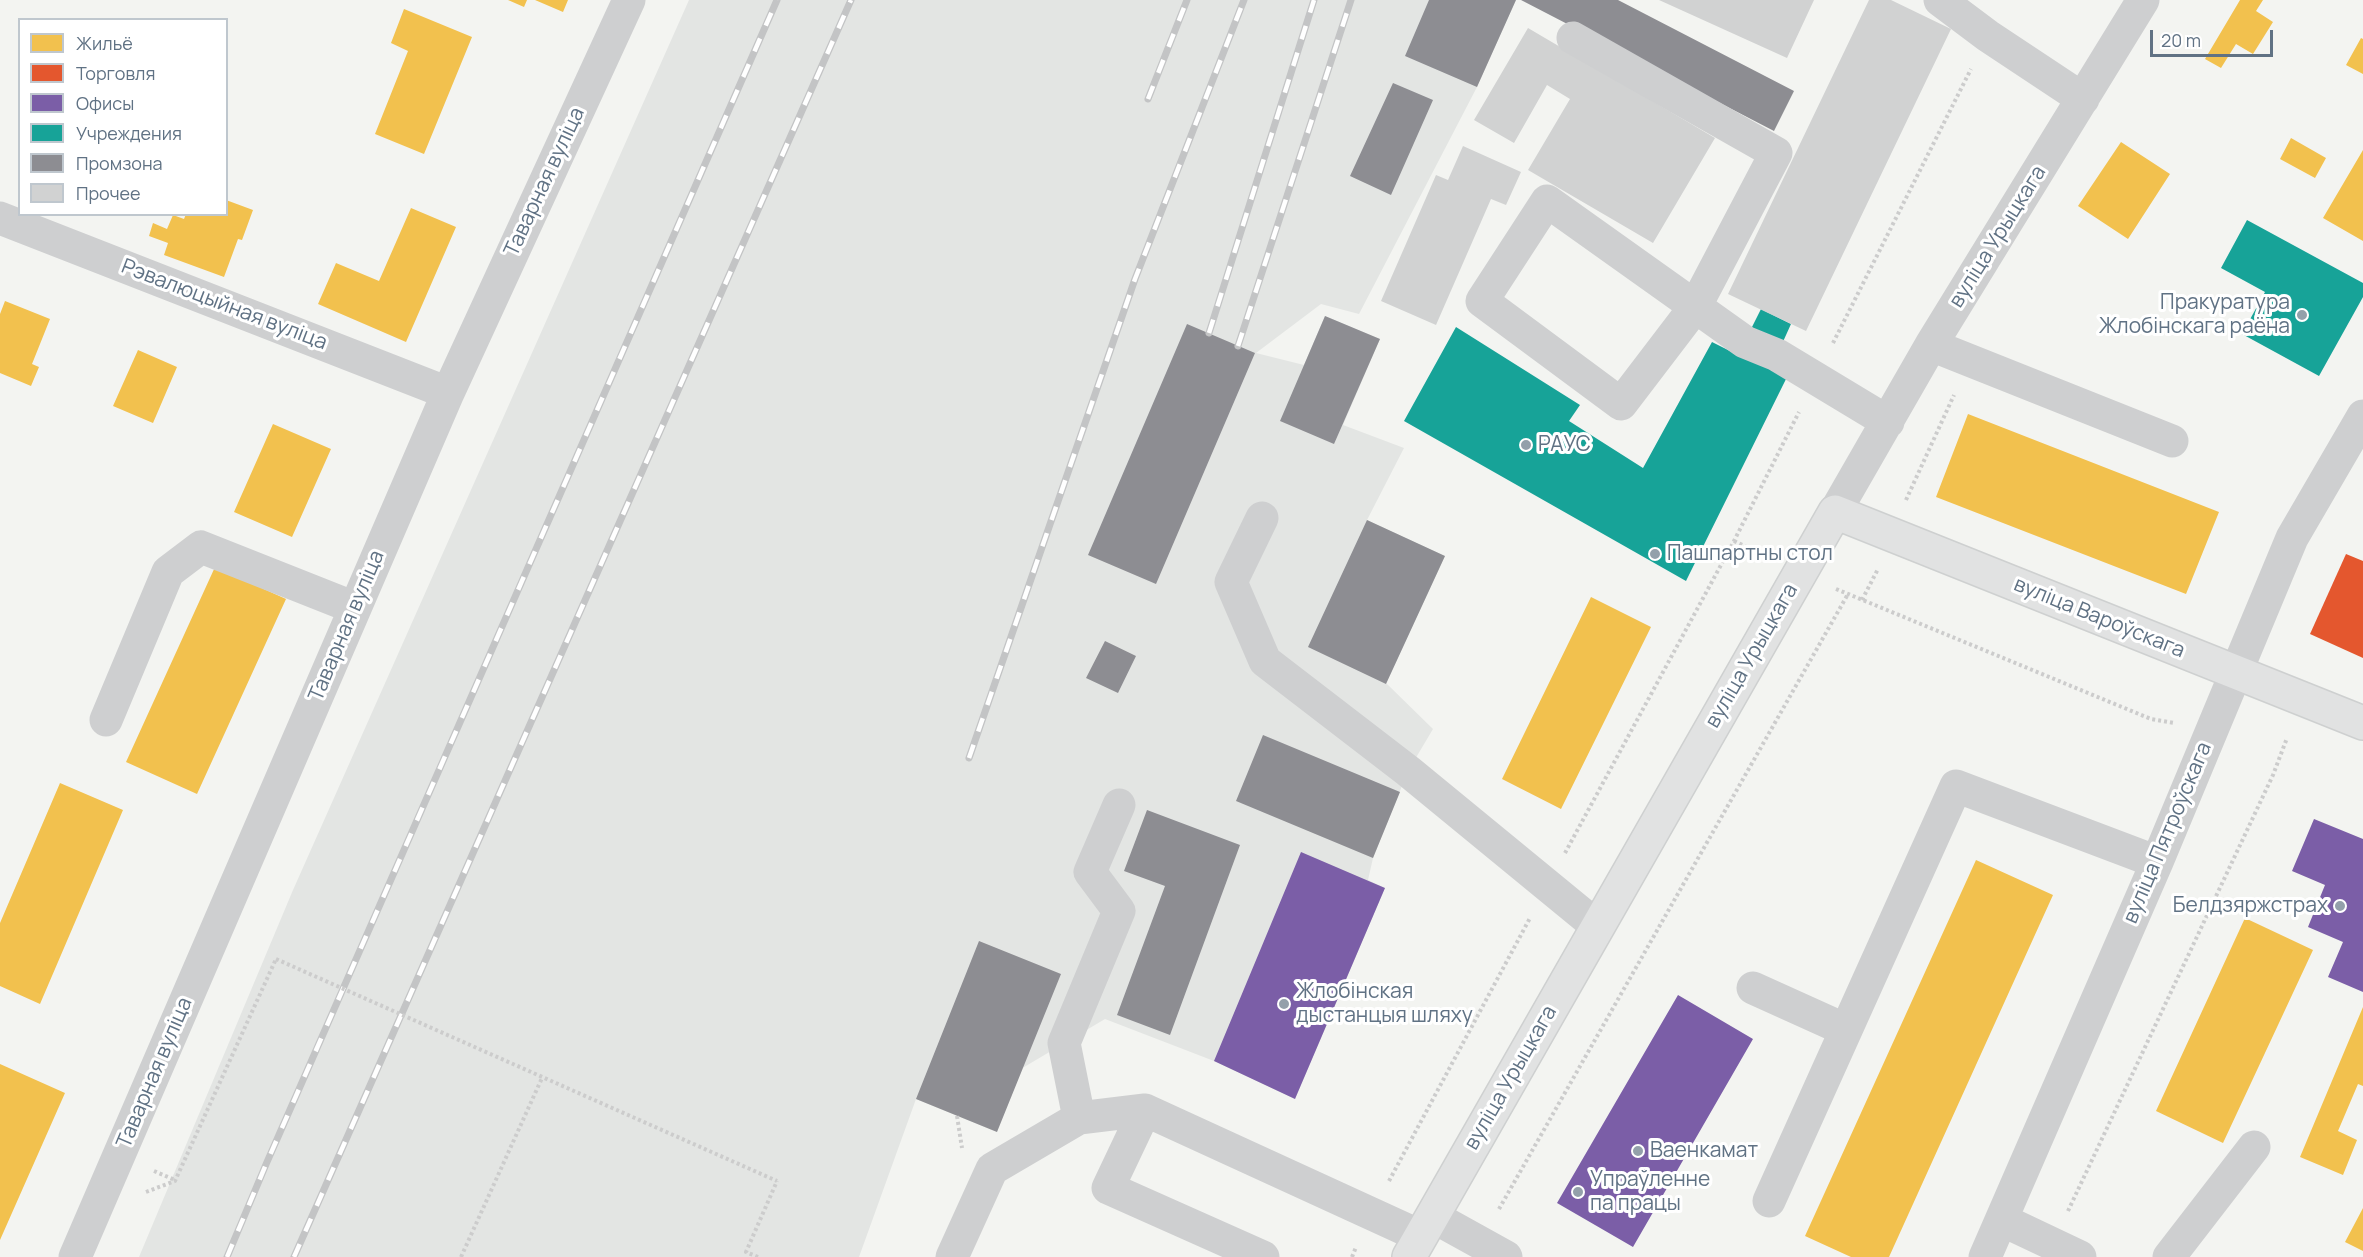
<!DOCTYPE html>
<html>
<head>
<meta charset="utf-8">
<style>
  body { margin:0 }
  #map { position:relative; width:2363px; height:1257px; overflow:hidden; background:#f3f4f1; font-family:Manrope,sans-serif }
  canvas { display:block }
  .legend { position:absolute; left:18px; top:18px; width:210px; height:198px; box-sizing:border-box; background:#fff; border:2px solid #bfc7ce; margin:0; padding:8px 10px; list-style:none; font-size:18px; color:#607284 }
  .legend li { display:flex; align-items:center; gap:12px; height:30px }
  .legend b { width:30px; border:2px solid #bfc7ce }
  .scale { position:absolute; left:2150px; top:30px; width:123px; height:27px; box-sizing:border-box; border:3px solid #607284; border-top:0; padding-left:8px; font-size:18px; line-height:21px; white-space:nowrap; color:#607284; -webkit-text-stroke:4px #fff; paint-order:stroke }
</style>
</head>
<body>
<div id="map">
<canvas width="2363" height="1257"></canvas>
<ul class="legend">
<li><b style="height:16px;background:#f2c14e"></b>Жильё</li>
<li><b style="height:16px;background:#e4572e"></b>Торговля</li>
<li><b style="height:16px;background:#7b5ea7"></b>Офисы</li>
<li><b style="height:16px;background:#17a398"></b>Учреждения</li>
<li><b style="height:16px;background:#8d8d92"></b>Промзона</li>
<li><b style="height:16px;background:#d1d2d2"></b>Прочее</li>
</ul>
<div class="scale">20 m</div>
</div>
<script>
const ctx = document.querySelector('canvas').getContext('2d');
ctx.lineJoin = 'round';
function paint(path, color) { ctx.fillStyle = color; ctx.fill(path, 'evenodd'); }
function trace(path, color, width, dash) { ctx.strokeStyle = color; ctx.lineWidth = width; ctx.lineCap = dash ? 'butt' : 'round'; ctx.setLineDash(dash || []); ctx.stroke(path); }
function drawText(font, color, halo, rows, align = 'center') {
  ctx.font = font + ' Manrope,sans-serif'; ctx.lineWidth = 6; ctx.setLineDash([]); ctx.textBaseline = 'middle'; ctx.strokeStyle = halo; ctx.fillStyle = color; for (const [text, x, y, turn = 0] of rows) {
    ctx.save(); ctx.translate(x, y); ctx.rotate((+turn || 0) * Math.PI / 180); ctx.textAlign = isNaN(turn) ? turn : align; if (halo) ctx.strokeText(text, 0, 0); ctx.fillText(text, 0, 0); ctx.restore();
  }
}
paint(new Path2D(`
  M689,0H1516L1477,87L1359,314L1321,304L1256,353L1304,365L1325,316L1380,339L1343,425L1404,448L1367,520L1445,556L1386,683L1433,729L1408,771L1373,858L1368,880L1385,888L1295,1099L1214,1061L1105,1019L1009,1076L997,1132L916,1099L859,1257H139L293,890Z`), '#e3e5e3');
paint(new Path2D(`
  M508,0H527L524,7Z
  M535,0H568L563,12Z
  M2240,0H2263L2256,11L2273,22L2253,54L2236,44L2221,68L2205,59Z
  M404,9L472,37L424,154L375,134L408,51L391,43Z
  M2361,38L2363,39V74L2346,65Z
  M2291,138L2326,158L2315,178L2280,159Z
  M2121,142L2170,174L2128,239L2078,206Z
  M2363,150V241L2323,218Z
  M226,200L253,210L242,240L238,239L224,277L164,255L168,243L149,236L153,223L167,229L173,215L184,219L186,214H226Z
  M411,208L456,227L406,342L318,304L336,263L379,281Z
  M5,301L50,319L32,364L39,367L31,386L0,373V314Z
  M138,350L177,367L153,423L113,406Z
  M1968,414L2219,512L2186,594L1936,497Z
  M273,424L331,449L292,537L234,512Z
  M215,567L286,599L197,794L126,762Z
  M1591,597L1651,627L1561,809L1502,779Z
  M60,783L123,810L40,1004L0,986V923Z
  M1976,860L2053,895L1889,1257H1851L1805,1236Z
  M2245,918L2313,950L2223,1143L2156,1111Z
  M2363,1007V1086L2358,1084L2338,1131L2357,1140L2343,1175L2300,1157Z
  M0,1064L65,1093L0,1240Z
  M2363,1208V1251L2345,1242Z`), '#f2c14e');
paint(new Path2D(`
  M2346,554L2363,561V658L2310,634Z`), '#e4572e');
paint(new Path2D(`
  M2314,819L2363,839V992L2328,977L2343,942L2308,927L2325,885L2292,871Z
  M1301,852L1385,888L1295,1099L1214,1061Z
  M1678,995L1753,1039L1633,1247L1557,1203Z`), '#7b5ea7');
paint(new Path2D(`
  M2247,220L2363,283V297L2319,376L2242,334L2265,292L2221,268Z
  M1761,309L1791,324L1777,355L1788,375L1686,581L1404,421L1456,327L1580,405L1569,421L1643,468L1712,342L1738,355Z`), '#17a398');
paint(new Path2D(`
  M1429,0H1516L1477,87L1405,56Z
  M1521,0H1618L1794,91L1774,131Z
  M1393,83L1433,100L1391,195L1350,176Z
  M1325,316L1380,339L1334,444L1280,421Z
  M1187,324L1255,353L1156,584L1088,555Z
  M1367,520L1445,556L1386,684L1308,647Z
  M1105,641L1136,656L1118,693L1086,678Z
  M1263,735L1400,792L1373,858L1236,801Z
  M1147,810L1240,845L1170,1035L1117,1015L1165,886L1124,871Z
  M979,941L1061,974L997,1132L916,1099Z`), '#8d8d92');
paint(new Path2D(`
  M1659,0H1814L1787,58Z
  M1869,0H1891L1951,29L1806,331L1728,294Z
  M1528,28L1715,138L1653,243L1528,170L1570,99L1547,85L1514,143L1474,120Z
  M1463,146L1521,172L1506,205L1491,199L1436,325L1381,301L1436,175L1448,180Z`), '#d1d2d2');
const major = new Path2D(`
  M1409,1257L1835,512L2363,723`);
trace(major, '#ced0d0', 36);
trace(new Path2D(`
  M1833,343L1971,69
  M1906,500L1954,395
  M1734,541L1765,556
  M1836,589L2151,719L2174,723
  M1862,600L1878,569
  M1565,853L1734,541L1799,412
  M957,1116L962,1148
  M154,1171L175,1180
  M1389,1181L1530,918
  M146,1192L175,1181L276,959
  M1499,1209L1848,594
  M2068,1211L2273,775L2287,738
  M461,1257L542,1078
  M758,1257L746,1252L777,1181
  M1352,1257L1356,1247`), '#ccc', 4, [3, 3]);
trace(new Path2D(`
  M1940,0L1988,36L2083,99
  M1573,38L1776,153L1695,307L1621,404L1482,301L1547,201L1745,342L1777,355L1888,422
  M0,218L448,393
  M1931,345L2172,441
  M1835,512L1931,345L2143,0
  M1262,518L1231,582L1265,661L1408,771L1598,927
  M106,720L168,572L201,547L355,608
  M1753,988L1846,1030
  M1145,1110L1108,1188L1263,1257
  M1079,1118L1064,1043L1119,911L1090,872L1119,805
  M1769,1201L1956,786L2157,862
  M1432,1216L1506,1257
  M2002,1220L2080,1257
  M75,1257L448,393L629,0
  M952,1257L992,1169L1079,1118L1145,1110L1420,1236
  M1985,1257L2157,862L2292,538L2363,416
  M2169,1257L2254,1147`), '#cecfd0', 33);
trace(major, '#e1e2e2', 33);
const rail = new Path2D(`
  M1148,99L1187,0
  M1209,333L1314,0
  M1238,346L1351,0
  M969,758L1135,279L1244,0
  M227,1257L267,1162L777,0
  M294,1257L851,0`);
trace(rail, '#c3c4c5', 7);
trace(rail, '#fff', 4.5, [14]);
trace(new Path2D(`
  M276,959L777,1181`), '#ccc', 4, [3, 3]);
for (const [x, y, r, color] of [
  [2302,315,6,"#93a0aa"],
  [1526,445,6,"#93a0aa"],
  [1655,554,6,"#93a0aa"],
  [2340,906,6,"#93a0aa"],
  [1284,1004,6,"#93a0aa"],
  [1638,1151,6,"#93a0aa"],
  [1578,1192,6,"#93a0aa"]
]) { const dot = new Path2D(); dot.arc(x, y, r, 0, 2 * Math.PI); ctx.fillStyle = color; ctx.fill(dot); trace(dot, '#fff', 2); }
drawText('21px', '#607284', '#fff', [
  ["Таварная вуліца",545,182,-65],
  ["вуліца Урыцкага",1998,237,-58],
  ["Рэвалюцыйная вуліца",224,305,21],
  ["вуліца Вароўскага",2099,618,22],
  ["Таварная вуліца",347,626,-67],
  ["вуліца Урыцкага",1752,656,-60],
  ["вуліца Пятроўскага",2168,833,-67],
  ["Таварная вуліца",155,1073,-67],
  ["вуліца Урыцкага",1511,1078,-60]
]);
drawText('21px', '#607284', '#fff', [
  ["Пракуратура",2290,303,"right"],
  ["Жлобінскага раёна",2290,327,"right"],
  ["РАУС",1538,445],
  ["Пашпартны стол",1667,554],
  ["Белдзяржстрах",2328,906,"right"],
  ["Жлобінская",1296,992],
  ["дыстанцыя шляху",1296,1016],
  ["Ваенкамат",1650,1151],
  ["Упраўленне",1590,1180],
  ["па працы",1590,1204]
], 'left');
</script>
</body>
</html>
